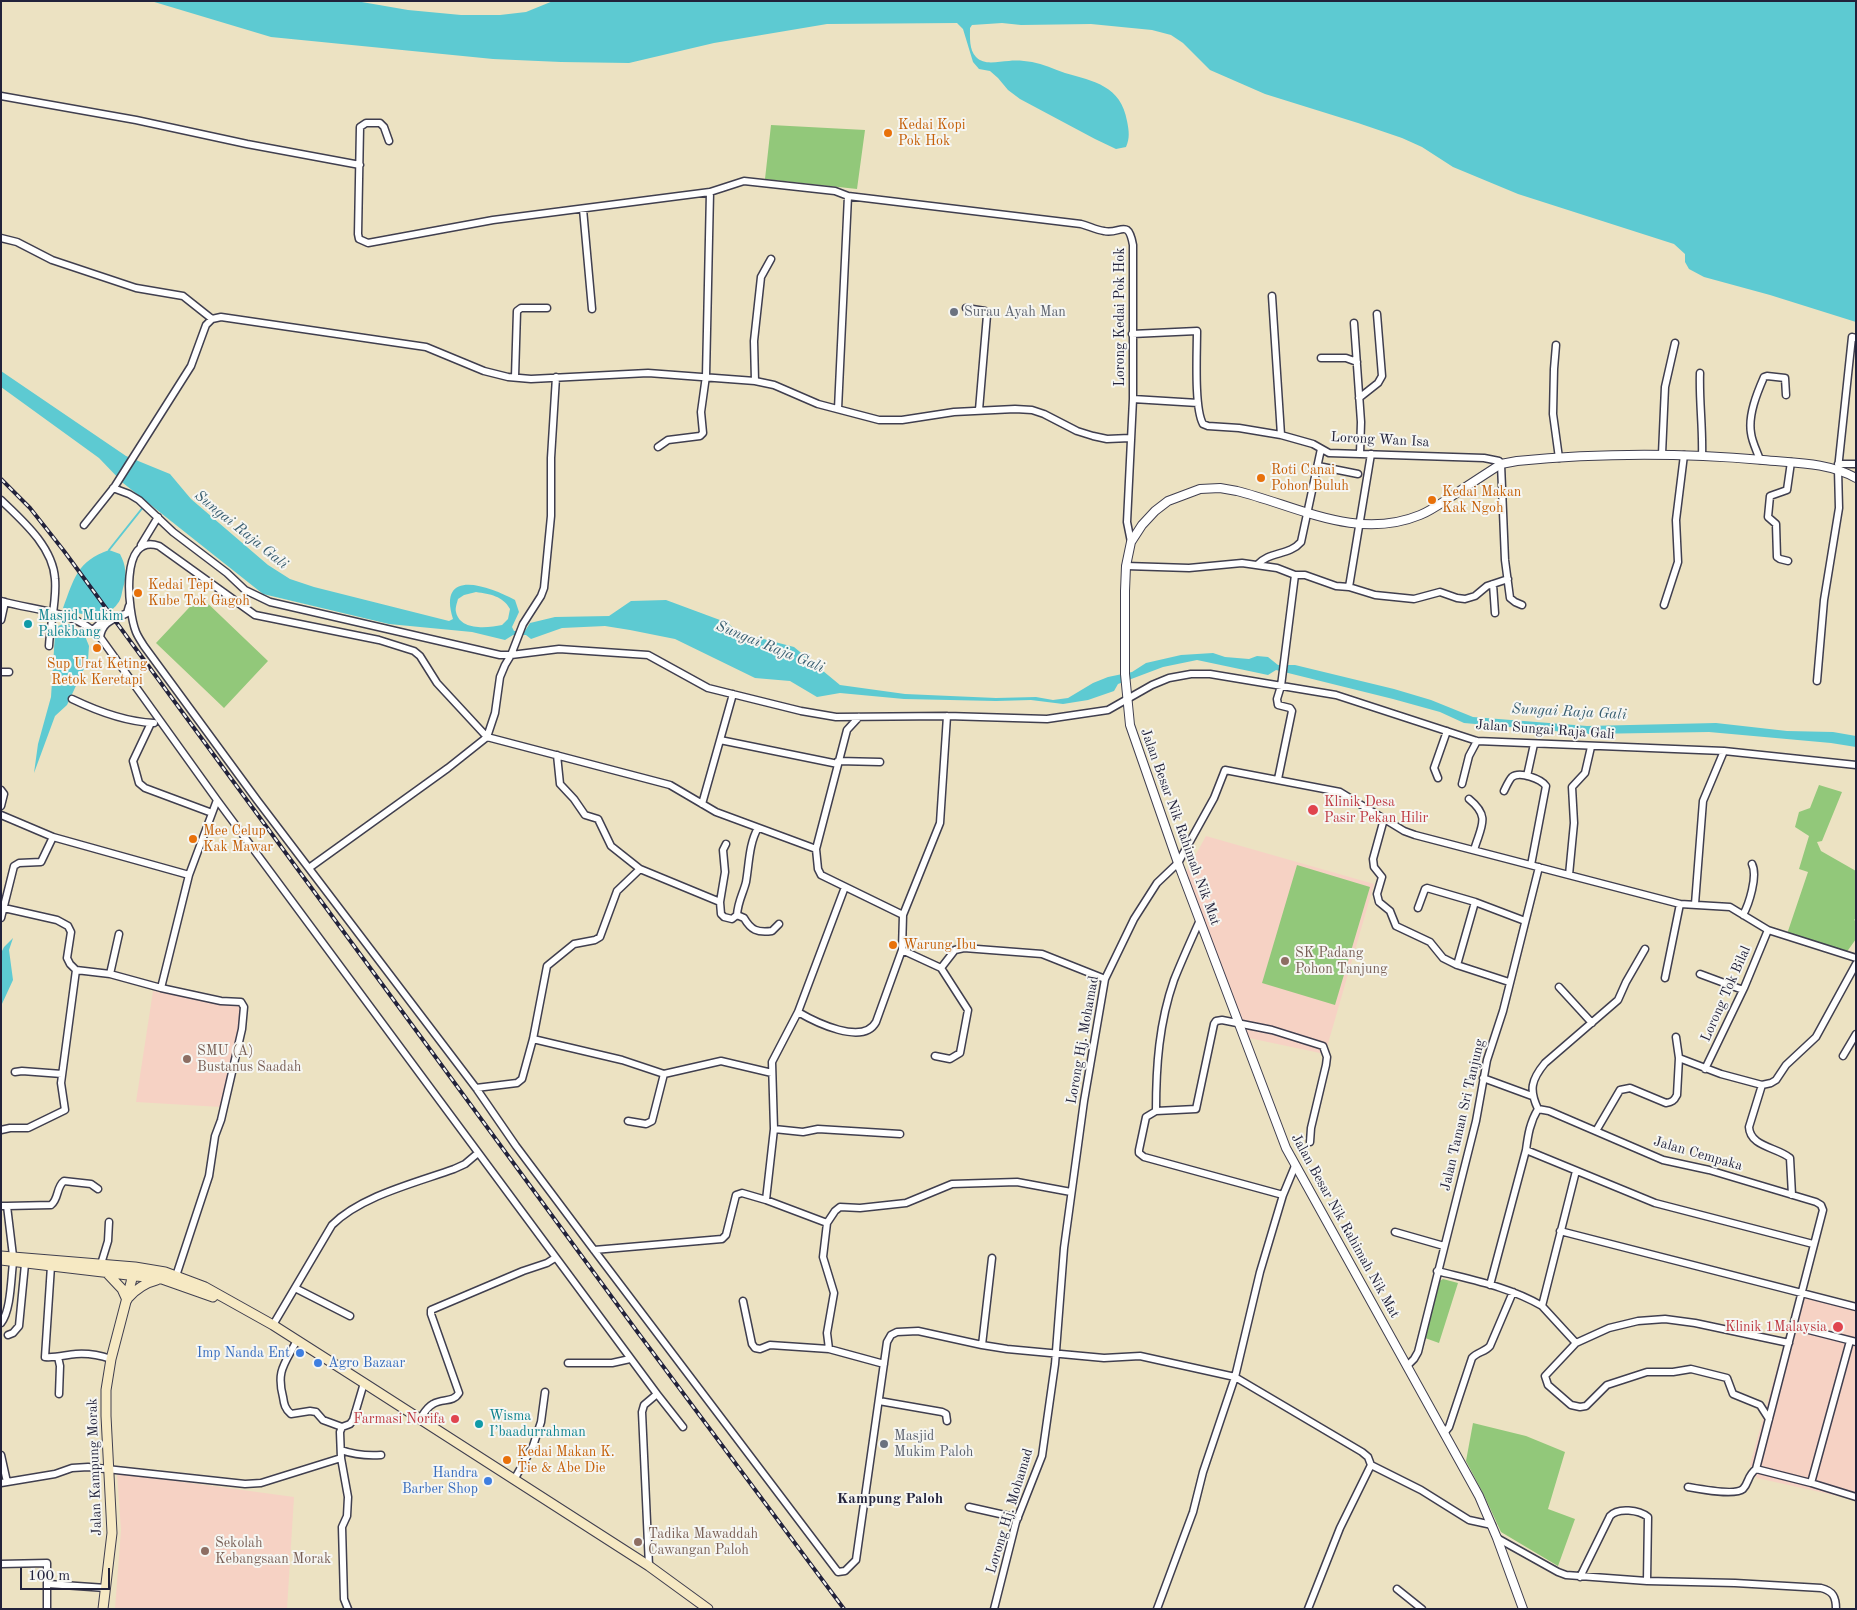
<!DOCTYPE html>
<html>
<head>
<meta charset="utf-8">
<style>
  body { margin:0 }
  #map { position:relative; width:1857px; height:1610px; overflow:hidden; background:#ece2c2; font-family:"Old Standard TT",serif }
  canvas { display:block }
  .frame { position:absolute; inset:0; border:2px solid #22223b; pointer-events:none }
  .scale { position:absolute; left:20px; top:1568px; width:90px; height:22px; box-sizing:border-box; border:2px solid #22223b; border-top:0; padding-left:6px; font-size:15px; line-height:18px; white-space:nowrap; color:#22223b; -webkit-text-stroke:4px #f6f6f2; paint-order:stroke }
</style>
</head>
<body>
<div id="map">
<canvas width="1857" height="1610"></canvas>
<div class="frame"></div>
<div class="scale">100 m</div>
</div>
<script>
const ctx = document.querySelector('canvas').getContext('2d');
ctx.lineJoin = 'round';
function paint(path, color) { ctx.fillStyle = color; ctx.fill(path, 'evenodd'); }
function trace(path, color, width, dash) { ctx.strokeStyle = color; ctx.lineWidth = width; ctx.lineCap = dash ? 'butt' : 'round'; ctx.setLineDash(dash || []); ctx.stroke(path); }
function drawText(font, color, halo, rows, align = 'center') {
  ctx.font = font + ' "Old Standard TT",serif'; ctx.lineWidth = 4; ctx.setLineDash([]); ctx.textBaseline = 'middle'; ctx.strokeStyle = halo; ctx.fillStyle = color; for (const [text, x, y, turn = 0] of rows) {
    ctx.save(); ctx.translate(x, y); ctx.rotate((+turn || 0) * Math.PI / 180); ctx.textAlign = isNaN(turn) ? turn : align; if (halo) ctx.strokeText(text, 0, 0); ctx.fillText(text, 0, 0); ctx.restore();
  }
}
paint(new Path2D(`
  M1206,836L1374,884L1325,1054L1244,1037L1186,872Z
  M153,991L227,1005H236L242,1008L241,1017L221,1107L136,1102Z
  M1798,1293L1856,1309V1500L1757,1478L1750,1465Z
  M117,1473L294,1497L287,1609H115L121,1530Z`), '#f6d2c4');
paint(new Path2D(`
  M771,125L865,130L857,189L765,179Z
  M200,596L268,661L224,708L156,643Z
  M1819,785L1842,792L1822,841L1817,842L1821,851L1856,871V918L1854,920L1856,921V939L1846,953L1787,934L1808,872L1799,869L1809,836L1795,827L1799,812L1810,808Z
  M1297,865L1370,887L1335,1005L1262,983Z
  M1443,1279L1458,1283L1439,1343L1425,1338L1438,1282Z
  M1473,1423L1526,1436L1565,1452L1548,1509L1575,1519L1558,1566L1501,1532L1484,1495L1466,1461Z`), '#92c87a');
paint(new Path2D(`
  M151,1H356L408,10L461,15H500L526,12L553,1H1856V322L1770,295L1704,277L1689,269L1685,262V254L1674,244L1518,194L1453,167L1422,147L1402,138L1358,123L1265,94L1210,70L1183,43L1171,35L1152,30L1091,24L1021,25L1002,23L972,25L970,28C970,37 969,50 976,57C985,66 998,61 1009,61C1016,60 1025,61 1032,62C1043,64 1054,69 1065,73C1094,81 1121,86 1127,121C1129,131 1130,138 1126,147L1116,149L1095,139L1020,99L1008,90L998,78L990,71L979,69L973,62L963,29L957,23L827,24L714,43L629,63L561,62L493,59L271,37Z
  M1,371L126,456L170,474L191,499L268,565L290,579L314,587L449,621L453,619C437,567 489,586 515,600L519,612L512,627L514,631H525L530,623L555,617L609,616L631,601L666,600L728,623L737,632L794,647L840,685L905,694L996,698L1036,697L1053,700L1068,698L1093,683L1108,677L1132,672L1146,663L1181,655L1213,653L1225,657L1249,659L1257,656L1268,657L1278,665H1295L1394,689L1431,700L1473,717L1587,726L1716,723L1787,731L1833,732L1856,736V747L1831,743L1709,732L1588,734L1464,723L1440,712L1393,699L1276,670L1268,675L1197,660L1163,667L1118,684L1114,691L1088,700L1063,704L1031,700L996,701L904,699L840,693L817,697L790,681L755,678L675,639L630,630L605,626L562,628L531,639L526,635H513L505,640L472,632L389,624L263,594L123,483L99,458L1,387ZM476,592C490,594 503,596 510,609L508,619L502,625C488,628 460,631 456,612C455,608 457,603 458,599L464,595Z
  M109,550L120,554C126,565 127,576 123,588C122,592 121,600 118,603C107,621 79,615 63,608C74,579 77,561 109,550Z
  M63,624H69L85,636L89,646L88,660L67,705L55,716L34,773L38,744L51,697L55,634L58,626Z
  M13,938L9,950L13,980L1,1006V953L4,947Z`), '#5dcad2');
trace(new Path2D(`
  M109,550L144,506`), '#5dcad2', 2);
const minor = new Path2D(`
  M1,96L136,120L247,144L360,165
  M389,141L384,127L380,123H366L360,127L358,234L359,239L368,243L493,220L710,192L744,181L835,191L848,196L1081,224C1089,226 1096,230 1104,231C1120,235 1128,217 1133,245V399
  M583,209L592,309
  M1,238L17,242L52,260L136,288L183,296L212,319
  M1272,296L1281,435
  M966,308L985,311L987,315L979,410
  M1354,323L1361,422L1360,454
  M1132,334L1197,331C1197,352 1194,408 1203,424L1208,426L1239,428L1281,435L1313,444L1329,453L1484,458L1499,461L1501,464L1505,560L1510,598L1515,602L1522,605
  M1556,345L1554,369L1553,414L1559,458
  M1321,358H1346L1357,362
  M1700,373C1699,401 1703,428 1702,456
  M515,377L517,311L521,308H547
  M755,381L754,341L761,277L771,259
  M1359,398L1378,383L1382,376L1377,314
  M838,409L848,196
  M658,447L668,440L700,436L703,433L701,412L706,376L710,192
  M1662,454L1665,387L1675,343
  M1760,460C1757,451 1752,442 1751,433C1748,415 1757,393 1764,377L1767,376L1785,378L1786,395
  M1838,464H1856
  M1318,466L1358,474
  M113,488L129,494L139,500L173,532L227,573L245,590L270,602L500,655H511L559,649L648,655L708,688L801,711L836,717L947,716L1047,719L1108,710L1152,685L1169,678L1191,674H1210L1336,695L1477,741L1724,751L1856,765
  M1,500C23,521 53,547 55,579C57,601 50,624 49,646
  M84,525L115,486L191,366L206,325L212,319L221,317L426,347L484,371L508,377L531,379L648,373L755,381L774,385L818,404L879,420H902L954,412L1015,409L1032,410L1044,414L1077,431L1093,436L1107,439L1130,438
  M1131,542L1127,522L1133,399L1198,403
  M141,545L158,517
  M1788,561L1780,559L1777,557L1776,524L1768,517L1770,496L1787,490L1791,462
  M1257,565C1269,551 1289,556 1301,542L1321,449
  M1126,566L1189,568L1242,563L1277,568L1295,575H1305L1336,586L1349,587L1375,595L1414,599L1440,592L1457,598L1465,599L1475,596L1487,586L1508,579
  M1493,584L1495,613
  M1349,587L1371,454
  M1,601C35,611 74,610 100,637L217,800L657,1394L644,1405L642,1412L649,1566
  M1664,605L1678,562L1676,520L1684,455
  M1,620L5,602
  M93,630L107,617
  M100,637C103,620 114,620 127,613L129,606
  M1,672H9
  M1817,681L1824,600L1839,508L1838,469L1852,337L1856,338
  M72,699C97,711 127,722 154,723
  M859,717L847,730L816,849L818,869L821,875L903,915L902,950L941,968L955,950L964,948L1042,954L1105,979
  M151,723L133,761L139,783L145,788L212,813
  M720,740L838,764
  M557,755L560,784L574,799L585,815L598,819L611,846L640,869L720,902L721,914L724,917L732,919L737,915C738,901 743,894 746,882C749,865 749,843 758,828
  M838,761L880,762
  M1527,776L1534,744
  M1438,778L1434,768L1447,731
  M1278,779L1292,711L1290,708L1278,705L1277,699L1281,686L1295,575
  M1462,784L1469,756L1477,741
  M1,790L4,794L1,806
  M1504,791C1506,787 1509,780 1512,777C1520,771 1541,779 1546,786L1531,865
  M1469,799C1491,817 1481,826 1474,850
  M702,804L733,694
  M1,815L53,837L189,875
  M1384,819L1373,859L1374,867L1382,877L1377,894L1379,902L1390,911L1396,926L1430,942L1443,958L1457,965
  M816,849L716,812L670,785L487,737L437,683L420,656L414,651L379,640L255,615L159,546C119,532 128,612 136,632C138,637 141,641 144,646L257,800L476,1088L516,1146L594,1250L838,1572L845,1571L856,1560L887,1342L891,1335L897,1332L918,1331L982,1345L1007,1349L1104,1358L1140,1356L1235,1377L1362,1452L1368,1457L1371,1465L1421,1490L1469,1520L1492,1525
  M309,868L448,768L487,737L495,713L500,677L505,665L511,655L523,624L541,596L544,588L551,516V458L556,377
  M1569,875L1574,823L1572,787L1585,773L1591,747
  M720,902L725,872L723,850L726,844
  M1475,902L1457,965L1509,982
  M1695,904L1703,801L1724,751
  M4,908L57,920L68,926L71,932L67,958L70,964L76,970L110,974L161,988L221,1001L241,1002L244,1007L242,1029L221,1120L215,1136L209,1176L175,1279
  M1418,908L1425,889L1427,888L1475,902L1525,921
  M737,915L744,918C751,930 757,933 772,931L779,924
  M903,915L940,823L947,716
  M1743,915C1749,904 1758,876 1752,864
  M1,918L14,866L19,863L41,862L53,837
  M110,974L119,934
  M1700,974L1743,990
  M1665,978L1680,904
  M1559,987L1592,1023
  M161,988L189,875L217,800
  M798,1012C815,1022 863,1046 876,1022L902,950
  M533,1039L622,1060L664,1074
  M935,1056L950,1059L960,1053L968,1010L941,968
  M1843,1056L1856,1034
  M1679,1058L1721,1074L1762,1085L1771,1083L1776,1080L1786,1065L1816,1037L1856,964
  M1705,1069L1744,988L1768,930
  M15,1072L22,1071L62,1074
  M1483,1078L1532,1096
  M1762,1085L1749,1127C1750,1147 1777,1147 1790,1158L1792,1195
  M476,1088L517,1083L522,1079L533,1039L547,966L574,944L595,940L600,937L617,891L640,869
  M1538,1109L1549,1111L1663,1160L1709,1170L1816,1202L1821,1205L1823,1210L1756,1469C1747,1476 1749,1483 1743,1489C1735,1496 1699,1489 1688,1487
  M1538,1109C1529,1090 1531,1080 1545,1063L1618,1000L1626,982L1645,949
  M1156,1111C1156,1066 1159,1023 1174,980C1182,960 1191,940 1200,920
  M628,1121L646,1124L652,1121L664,1074L721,1061L772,1073
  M774,1129L803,1132L818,1129L900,1134
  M1,1130L10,1128H28L65,1110L61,1083L76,970
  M1596,1131L1620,1090L1630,1088L1666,1103C1672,1102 1674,1101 1677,1095L1679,1058L1676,1037
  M1526,1150L1655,1203L1813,1244
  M1283,1195L1144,1157L1139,1153V1150L1146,1117L1156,1111L1196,1109L1214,1024L1216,1021L1222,1020L1272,1030L1323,1046L1327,1057L1326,1065L1311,1128L1310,1142
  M766,1200L827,1223L823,1257L834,1293L827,1333L829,1349
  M1,1206H7L13,1256
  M7,1206L51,1205C59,1199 56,1187 64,1181L91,1184L98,1189
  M827,1223L835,1211L840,1207L860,1208L906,1203L952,1184L1017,1182L1071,1192
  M1560,1231L1856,1307
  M1395,1232L1444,1246
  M594,1250L722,1239L726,1235L736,1195L742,1193L766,1200L774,1129L772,1062L798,1012L845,887
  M101,1264L108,1241L109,1222
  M51,1266L45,1357C55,1358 65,1355 76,1354C89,1353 99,1355 111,1359
  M1437,1271C1472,1280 1510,1287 1542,1306
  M1490,1285L1526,1150C1528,1135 1530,1122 1538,1109
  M295,1288L350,1316
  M743,1301L752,1344L755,1348L760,1349L770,1345L829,1349L884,1364
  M1,1323C11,1311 11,1278 13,1263
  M273,1325L332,1225C361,1196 415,1183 454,1169L465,1164L478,1153
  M1793,1326L1856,1342
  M8,1335L13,1333L19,1326L25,1264
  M297,1340C285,1364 276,1370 283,1397C284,1404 285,1409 291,1414L310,1411L316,1412L323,1420L342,1427
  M1576,1343L1542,1306L1576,1171
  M982,1345L992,1258
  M58,1357L60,1366L59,1394
  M568,1363H612L630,1359
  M1407,1366L1414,1359L1418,1352L1476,1121L1487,1060L1503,1011L1539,867
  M657,1394L683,1427
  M879,1401L942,1412L946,1414L947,1421
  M420,1419C424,1413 427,1407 433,1404C443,1398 453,1403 459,1393L431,1314V1310L523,1271L547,1263L555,1258
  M1769,1419L1760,1405L1733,1394L1727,1378L1691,1369L1673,1372H1647L1607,1385L1586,1406L1580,1407L1571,1405L1548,1385L1545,1376L1576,1343L1609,1328L1638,1321L1665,1319L1695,1323L1789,1343
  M1444,1433L1449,1427L1472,1358C1477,1352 1485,1352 1490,1346L1513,1292
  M341,1450C355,1455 366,1456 381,1455
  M1,1455L7,1482
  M1756,1469L1811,1483L1856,1497
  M514,1480L533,1446L541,1422L545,1392
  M1,1483L55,1474L72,1468L88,1467L245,1484L261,1483L341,1458
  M1811,1483L1850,1341
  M969,1507L1018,1518
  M1497,1538L1558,1572L1566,1575L1647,1581L1735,1583L1821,1588C1833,1591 1836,1597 1836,1609
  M1,1564L47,1563V1609
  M1580,1577L1610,1516C1618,1507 1639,1510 1648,1517L1647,1581
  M48,1584L106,1588
  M1397,1589L1422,1609
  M348,1609L344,1599L342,1527L347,1516L348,1497L341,1458L340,1432L342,1427L350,1424L353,1420L364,1383
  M994,1609L1016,1522L1042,1456L1055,1364L1064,1248L1084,1101L1105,979L1134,919L1157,883L1178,863L1214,798L1225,770L1340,792L1404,831L1415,835L1680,904L1730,907L1768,930L1856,958
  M1157,1609L1193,1512L1203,1472L1235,1377L1260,1272L1283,1195L1295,1166
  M1308,1609L1340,1528L1371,1465`);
const tertiary = new Path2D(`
  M1523,1609L1497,1538L1479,1496L1286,1148L1178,863L1130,725L1125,674V591L1126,566L1131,542L1142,525L1155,511L1168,501L1200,489L1220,488L1237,491C1297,506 1357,541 1420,515C1430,511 1440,504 1449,498C1467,486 1484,475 1501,464L1517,461C1599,453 1681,453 1763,460C1794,463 1828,462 1856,478`);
const secondary = new Path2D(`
  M1,1256L135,1267L165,1272L205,1287L273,1325L364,1383L649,1566L708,1609
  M1,1260L162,1279L213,1297
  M106,1272L122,1289L127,1300
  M128,1298C137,1288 145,1283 157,1280
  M103,1609L112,1533L106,1416V1390L111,1359L135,1267`);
trace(minor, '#403f4f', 9);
trace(tertiary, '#403f4f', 10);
trace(secondary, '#403f4f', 11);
trace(minor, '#fff', 6);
trace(tertiary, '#fff', 8);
trace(secondary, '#f6e9c3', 9);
const rail = new Path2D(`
  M1,479L30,508L64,551L636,1330L844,1609`);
trace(rail, '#22223b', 4);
trace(rail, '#f6f6f2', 2, [5.5]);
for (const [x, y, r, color] of [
  [888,133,5,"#e8710a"],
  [954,312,5,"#6b7280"],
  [1261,478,5,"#e8710a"],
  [1432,500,5,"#e8710a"],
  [138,593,5,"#e8710a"],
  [28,624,5,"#0f9aa8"],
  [97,648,5,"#e8710a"],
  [1313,810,6,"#e0444e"],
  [193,839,5,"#e8710a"],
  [893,945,5,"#e8710a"],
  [1285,961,5,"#8d6e63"],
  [187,1059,5,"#8d6e63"],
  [1838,1327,6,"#e0444e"],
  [300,1353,5,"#3f7fe0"],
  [318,1363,5,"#3f7fe0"],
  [455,1419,5,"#e0444e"],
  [479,1424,5,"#0f9aa8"],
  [884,1444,5,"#6b7280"],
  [507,1460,5,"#e8710a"],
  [488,1481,5,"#3f7fe0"],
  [638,1542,5,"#8d6e63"],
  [205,1551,5,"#8d6e63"]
]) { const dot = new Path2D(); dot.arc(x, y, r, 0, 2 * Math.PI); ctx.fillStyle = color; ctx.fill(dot); trace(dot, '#f6f6f2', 2); }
drawText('14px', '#c56008', '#f6f6f2', [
  ["Kedai Kopi",898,125],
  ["Pok Hok",898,141],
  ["Roti Canai",1271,470],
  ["Pohon Buluh",1271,486],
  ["Kedai Makan",1442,492],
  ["Kak Ngoh",1442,508],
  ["Kedai Tepi",148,585],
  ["Kube Tok Gagoh",148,601],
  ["Sup Urat Keting",97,664,"center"],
  ["Retok Keretapi",97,680,"center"],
  ["Mee Celup",203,831],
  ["Kak Mawar",203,847],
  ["Warung Ibu",903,945],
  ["Kedai Makan K.",517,1452],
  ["Tie & Abe Die",517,1468]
], 'left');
drawText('14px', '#5b616d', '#f6f6f2', [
  ["Surau Ayah Man",964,312],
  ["Masjid",894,1436],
  ["Mukim Paloh",894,1452]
], 'left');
drawText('14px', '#22223b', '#f6f6f2', [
  ["Lorong Kedai Pok Hok",1120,317,-90],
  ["Lorong Wan Isa",1380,440,3],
  ["Jalan Sungai Raja Gali",1545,730,4],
  ["Jalan Besar Nik Rahimah Nik Mat",1180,827,70],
  ["Lorong Tok Bilal",1726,994,-66],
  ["Lorong Hj. Mohamad",1083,1040,-80],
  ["Jalan Taman Sri Tanjung",1463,1115,-77],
  ["Jalan Cempaka",1698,1154,16],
  ["Jalan Besar Nik Rahimah Nik Mat",1345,1226,61],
  ["Jalan Kampung Morak",95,1467,-92],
  ["Lorong Hj. Mohamad",1010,1511,-73]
]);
drawText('14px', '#0d838f', '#f6f6f2', [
  ["Masjid Mukim",38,616],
  ["Palekbang",38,632],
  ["Wisma",489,1416],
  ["I’baadurrahman",489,1432]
], 'left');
drawText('14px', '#be3a42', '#f6f6f2', [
  ["Klinik Desa",1324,802,"left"],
  ["Pasir Pekan Hilir",1324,818,"left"],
  ["Klinik 1Malaysia",1827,1327],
  ["Farmasi Norifa",445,1419]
], 'right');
drawText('14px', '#785e54', '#f6f6f2', [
  ["SK Padang",1295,953],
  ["Pohon Tanjung",1295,969],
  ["SMU (A)",197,1051],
  ["Bustanus Saadah",197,1067],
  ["Tadika Mawaddah",648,1534],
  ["Cawangan Paloh",648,1550],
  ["Sekolah",215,1543],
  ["Kebangsaan Morak",215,1559]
], 'left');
drawText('14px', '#366cbe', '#f6f6f2', [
  ["Imp Nanda Ent",290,1353],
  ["Agro Bazaar",328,1363,"left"],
  ["Handra",478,1473],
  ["Barber Shop",478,1489]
], 'right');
drawText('italic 15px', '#375d70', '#f6f6f2', [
  ["Sungai Raja Gali",241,530,39],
  ["Sungai Raja Gali",770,647,22],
  ["Sungai Raja Gali",1569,712,3]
]);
drawText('bold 15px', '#22223b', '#f6f6f2', [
  ["Kampung Paloh",890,1499]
]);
</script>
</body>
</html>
